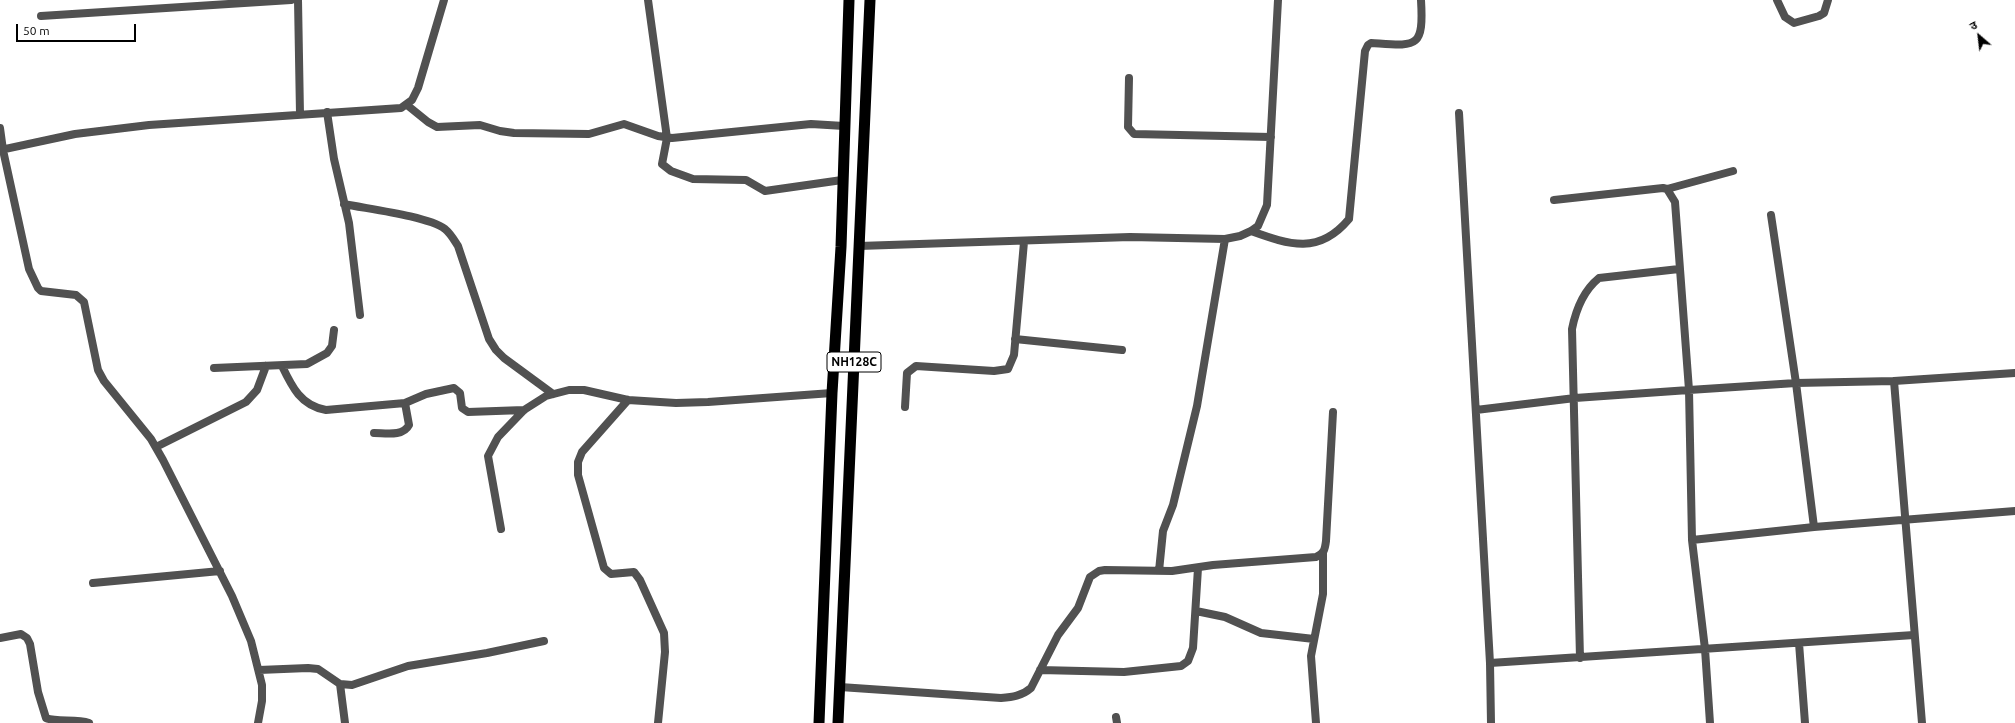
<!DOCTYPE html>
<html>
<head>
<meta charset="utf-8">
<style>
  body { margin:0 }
  #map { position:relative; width:2015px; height:723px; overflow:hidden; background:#fff; font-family:Ubuntu,"Noto Sans Devanagari",sans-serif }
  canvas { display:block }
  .north { position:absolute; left:1959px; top:16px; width:40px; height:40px; -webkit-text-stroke:3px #fff; paint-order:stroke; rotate:332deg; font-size:11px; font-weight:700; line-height:16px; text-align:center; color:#000 }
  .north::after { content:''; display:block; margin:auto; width:14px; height:18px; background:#000; clip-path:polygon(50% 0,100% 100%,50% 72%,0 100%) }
  .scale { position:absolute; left:16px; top:24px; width:120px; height:18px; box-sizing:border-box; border:2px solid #000; border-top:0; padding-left:5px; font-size:12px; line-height:14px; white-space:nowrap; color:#000; -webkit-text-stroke:3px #fff; paint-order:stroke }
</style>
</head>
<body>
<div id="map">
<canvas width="2015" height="723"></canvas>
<div class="north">उ</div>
<div class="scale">50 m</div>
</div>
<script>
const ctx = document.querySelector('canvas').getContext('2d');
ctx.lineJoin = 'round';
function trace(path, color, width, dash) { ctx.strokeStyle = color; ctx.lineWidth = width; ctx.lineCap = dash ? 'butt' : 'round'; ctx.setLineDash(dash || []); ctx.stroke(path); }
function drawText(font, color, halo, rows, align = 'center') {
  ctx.font = font + ' Ubuntu,sans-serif'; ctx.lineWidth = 3; ctx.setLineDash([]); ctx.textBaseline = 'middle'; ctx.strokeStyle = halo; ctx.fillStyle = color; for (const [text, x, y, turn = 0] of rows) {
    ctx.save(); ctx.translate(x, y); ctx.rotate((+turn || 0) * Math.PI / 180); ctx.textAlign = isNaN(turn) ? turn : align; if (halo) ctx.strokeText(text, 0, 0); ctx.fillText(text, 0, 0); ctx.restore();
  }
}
trace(new Path2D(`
  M298,0L300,114
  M648,0L667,138L662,164L671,171L693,179L746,180L765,191L842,180
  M1777,0L1785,17L1794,23L1819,16L1824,13L1828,0
  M41,16L291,0
  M1129,78L1128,127L1134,134L1271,137
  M407,105L428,122L437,127L480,125L500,131L514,133L589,134L624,124L658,136L672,138L811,124L844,126
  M327,112L334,159L349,223L360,315
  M1459,113L1490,663L1914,635
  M0,128L3,150L29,269L38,288L41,291L76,295L84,302L98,370L104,381L151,439L163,460L232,596L251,641L262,685V701L258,723
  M0,150L75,134L149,125L401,108L412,100L418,88L444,0
  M1667,189L1733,171
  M1554,200L1663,188L1667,189L1675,202L1689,390L1692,540L1705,649L1710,723
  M344,204C368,209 427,216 445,229C451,234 454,240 458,246L489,339L496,350L504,358L553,394
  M1771,215L1796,383L1814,527
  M1251,231C1290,245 1319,255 1349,219L1365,51L1368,45L1371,43C1416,46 1424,50 1421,0
  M859,246L1130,237L1225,239L1240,236L1251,231L1258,226L1267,205L1278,0
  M1015,339L1122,350
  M282,366C292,387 301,406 326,410L405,403L426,394L454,388L460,393L462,408L468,412L524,410
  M214,368L307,364L327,353L332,346L334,330
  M1894,381L1922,723
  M628,400L582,452L578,462V475L604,568L611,574L634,572L640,580L664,633L665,652L658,723
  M905,407L907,373L916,366L994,371L1008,369L1014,355L1024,242
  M1476,410L1575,398L1689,390L1796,383L1894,381L2015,373
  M374,433C385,433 403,437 409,425L405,403
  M156,447L246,402L257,390L266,366
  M501,529L488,456L498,437L524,410L546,396L569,390H584L628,400L676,403L708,402L832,393
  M1692,540L1814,527L2015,511
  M1159,571L1163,531L1173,505L1197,406L1225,239
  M93,583L220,571
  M1196,611L1225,617L1261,633L1314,639
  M0,638L21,634L27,638L30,644L38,692L46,718C57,723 76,718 89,723
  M1799,643L1805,723
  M1580,658L1572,329C1576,309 1583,291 1599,278L1679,269
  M1490,663L1491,723
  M259,670L308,668L318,669L340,684L352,685L408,666L487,653L544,641
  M1040,670L1124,672L1181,666L1188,661L1193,648L1198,568
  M340,684L345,723
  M840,687L1001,698C1012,697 1022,696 1031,688L1058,635L1078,608L1090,577L1099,571L1105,570L1172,571L1213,565L1316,557C1324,554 1325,549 1326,541L1333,412
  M1116,717L1117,723
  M1316,723L1311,656L1323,594V553`), '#515151', 8);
trace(new Path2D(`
  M819,723L832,393L841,247L849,0
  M838,723L870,0`), '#000', 11);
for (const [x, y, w] of [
  [854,362,54]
]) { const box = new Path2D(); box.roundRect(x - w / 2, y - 10, w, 20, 3); ctx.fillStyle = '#fff'; ctx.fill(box); trace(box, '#000', 1); }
drawText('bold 12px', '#000', null, [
  ["NH128C",854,362]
]);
</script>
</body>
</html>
